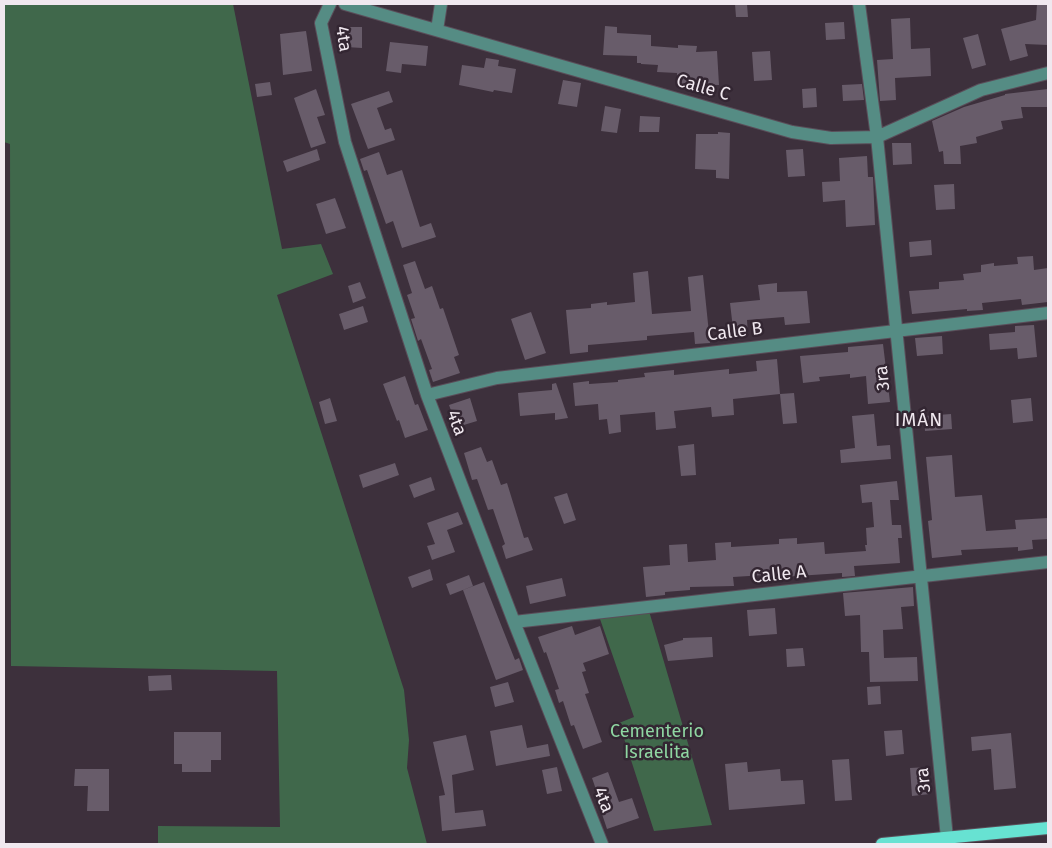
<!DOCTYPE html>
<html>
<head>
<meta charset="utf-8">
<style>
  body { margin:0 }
  #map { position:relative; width:1052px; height:848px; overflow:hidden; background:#3d303c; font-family:"Fira Sans",sans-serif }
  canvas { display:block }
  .frame { position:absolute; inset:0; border:5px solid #f0e8ef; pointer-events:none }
</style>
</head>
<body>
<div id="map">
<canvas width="1052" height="848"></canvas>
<div class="frame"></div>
</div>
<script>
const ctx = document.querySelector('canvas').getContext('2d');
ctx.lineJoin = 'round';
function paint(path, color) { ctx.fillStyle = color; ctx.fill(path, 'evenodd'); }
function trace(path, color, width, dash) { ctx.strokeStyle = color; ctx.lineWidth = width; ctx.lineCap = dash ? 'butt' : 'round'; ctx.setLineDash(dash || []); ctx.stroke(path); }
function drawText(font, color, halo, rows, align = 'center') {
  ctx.font = font + ' "Fira Sans",sans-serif'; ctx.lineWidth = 5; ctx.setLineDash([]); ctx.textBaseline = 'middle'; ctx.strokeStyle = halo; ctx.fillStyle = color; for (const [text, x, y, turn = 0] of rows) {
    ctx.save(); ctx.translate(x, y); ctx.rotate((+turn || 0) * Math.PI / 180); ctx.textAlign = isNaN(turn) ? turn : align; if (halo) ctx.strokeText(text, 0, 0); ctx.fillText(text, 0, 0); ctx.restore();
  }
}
paint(new Path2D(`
  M4,4H233L282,249L321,244L333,274L277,295L404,690L409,740L407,768L427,844H158V826L280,827L277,671L11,666L10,144L4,142Z
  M649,611L712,825L654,831L619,723L634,717L600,619Z`), '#40684b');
paint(new Path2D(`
  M735,4H747L748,17H736Z
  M1037,4H1048V45L1025,44L1028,56L1010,61L1001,29L1036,20Z
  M910,18L911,49L930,48L931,76L895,78L896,100L880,101L877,60L893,59L891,19Z
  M844,22L845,39L826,40L825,23Z
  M605,26L617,27V33L651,35V46L678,48V45L697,46L696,52L717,51L719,85L677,84V73L657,72L658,65L641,64V63H637V56L603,55Z
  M346,27H362V48L346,47Z
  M306,31L312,71L283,75L280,34Z
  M978,34L986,65L972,69L963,38Z
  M390,42L428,46L426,66L402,64L401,73L386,71Z
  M770,51L772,80L754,81L752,52Z
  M486,58L499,60L498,66L516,69L512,93L494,90L493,92L459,85L462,65L484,68Z
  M563,80L581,83L577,107L558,104Z
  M270,82L272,95L257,97L255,84Z
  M862,84L864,100L843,101L842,85Z
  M816,88L817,107L803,108L802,89Z
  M316,89L325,115L317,117L326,143L311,148L294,98Z
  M1048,89V107H1021L1023,118L1001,121L1003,129L976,137L977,143L960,146L961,164H944L943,151L939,152L932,121L964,107L1005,95V94Z
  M389,91L393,102L377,108L385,130L391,128L395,140L368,149L351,104Z
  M605,106L621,109L617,133L601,131Z
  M640,116L660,117L659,132H639Z
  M718,132L730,133L729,179L716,178V170L695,169L696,134H718Z
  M892,143H911L912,164L893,165Z
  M317,149L320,160L287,172L283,161Z
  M803,149L805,176L788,177L786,150Z
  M379,152L387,175L402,170L420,227L431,223L436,237L402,248L393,221L386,224L367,170L364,171L360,159Z
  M867,156L868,177H873L875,225L846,227L845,200L823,202L822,182L840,181L839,158Z
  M954,184L955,209L936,210L934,185Z
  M335,198L346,228L326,234L316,204Z
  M931,240L932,255L910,257L909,242Z
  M1033,256L1034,270L1048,268V302L1022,305L1021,299L982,303L983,310L967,311V309L912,314L909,291L939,289V282L964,280L963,274L981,272V265L994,263V266L1018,264L1017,257Z
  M415,261L425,289L432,286L440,309L443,308L459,355L454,357L460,373L433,382L429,370L432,369L421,339L418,341L411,319L415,318L407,295L412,293L403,265Z
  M648,271L652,314L691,311L688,277L703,275L710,343L695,344L694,332L647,336V340L588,345V352L570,354L566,310L591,308V304L607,302V305L635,302L633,273Z
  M360,282L366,298L353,303L348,286Z
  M777,283V292L807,291L810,323L785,325L784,317L747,320L748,336L734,337L730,303L760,300L758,285Z
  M363,306L368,322L344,330L339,314Z
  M531,312L546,353L525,360L511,319Z
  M1034,325L1037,357L1018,359L1017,348L990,350L989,334L1015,332V326Z
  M942,336L943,354L917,356L915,338Z
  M883,344L890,402L868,404L866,376L850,378V374L819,377L820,381L803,383L800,356L848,352V347Z
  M777,359L780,394L733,399L734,415L712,417L711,407L674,411L676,428L656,430L655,412L620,415L621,432L609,434L607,419L599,420L598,404L575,406L573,383L589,381V384L618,382V380L645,377L644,373L674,370V375L729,369V374L757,371L756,361Z
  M405,376L415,405L418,404L428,430L405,438L399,420L397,421L383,384Z
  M556,383L568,418L555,420V413L520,416L518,393L552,390V384Z
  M794,393L797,423L783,424L780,394Z
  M330,398L337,421L325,424L319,402Z
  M470,398L477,421L457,427L449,405Z
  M1031,398L1033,421L1013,423L1011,400Z
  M874,414L877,446L890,445L891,459L841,463L840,450L855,448L852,416Z
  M951,414L952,429L925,431L924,416Z
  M694,444L696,475L681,476L678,446Z
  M481,447L487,462L492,460L501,485L507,483L524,538L528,537L533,550L506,559L502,546L505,544L493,509L488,510L477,479L472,480L464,453Z
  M952,455L955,497L982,495L986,531L1016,529L1015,520L1048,518V539L1032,540L1033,549L1018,551V547L961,550L962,555L932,558L928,521L932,520L926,457Z
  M395,463L399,475L363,488L359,475Z
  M431,477L435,490L414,498L409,485Z
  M897,481L899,500H890L892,525H901L902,538H898L900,563L854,566L855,576L842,577V573L782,577L781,574L733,577L734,586L690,587V590L665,592V595L646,597L643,567L670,565L669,545L687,544L688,562L716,560L715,543L731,542V547L779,544V539L797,538V544L824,542L825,554L866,551L865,545H867L866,528L874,527L872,502L862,503L860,485Z
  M567,493L576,520L564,524L554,497Z
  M458,512L463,524L447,530L455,552L432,560L427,546L435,544L427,523Z
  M430,569L433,580L412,588L408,577Z
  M469,575L473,586L450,595L446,584Z
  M562,578L566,596L530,604L526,586Z
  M484,582L515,660L519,658L523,670L496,680L463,590Z
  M913,587L914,606L901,607L903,629L883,630L884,658L917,657L918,681L870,682L869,652H861L860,615L845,616L843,593Z
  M775,608L777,634L749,636L747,610Z
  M572,626L575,635L600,626L609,654L583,663L586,671L582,672L589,693L585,694L602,742L583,749L574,725L571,726L563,701L559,703L555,690L559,689L546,652L544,653L538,637Z
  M712,637L713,657L668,661L664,645L683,640V638Z
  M803,648L805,666L787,667L786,649Z
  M171,675L172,690L149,691L148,676Z
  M508,682L514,702L495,707L490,687Z
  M880,686L881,704L868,705L867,687Z
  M522,725L527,748L548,744L550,756L496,766L490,731Z
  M902,730L904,754L886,756L884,731Z
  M174,732H221V760H211V772H182V764H174Z
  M1011,733L1016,788L994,790L991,749L972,751L971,737Z
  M466,735L474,770L452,775L455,813L483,810L486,826L442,831L439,796L445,795L433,742Z
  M849,759L852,800L835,801L832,760Z
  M747,762L748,772L780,769L781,781L803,780L805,804L729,810L725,764Z
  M557,767L562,791L547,794L542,770Z
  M929,767L930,794L912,796L910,768Z
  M75,769H109V811H87L88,786H74Z
  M608,772L619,802L632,798L639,818L607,829L600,808L602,807L592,778Z`), '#685c6a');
const minor = new Path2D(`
  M330,4L321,23L345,142L427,395L514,622L602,844
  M345,4L792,132L831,138L877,137L981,90L1048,73
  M859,4L877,137L947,838
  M437,30L441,4
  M427,395L497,378L1048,313
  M514,622L1048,562`);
const major = new Path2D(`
  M882,844L1048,828`);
trace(minor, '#5a4d59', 14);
trace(major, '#5a4d59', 14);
trace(minor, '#558c84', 12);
trace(major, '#67e2d2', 12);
drawText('18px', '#f0e8ef', '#332632', [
  ["4ta",343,39,81],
  ["Calle C",703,88,16],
  ["Calle B",735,332,-7],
  ["3ra",883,378,-96],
  ["4ta",456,423,69],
  ["Calle A",779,575,-6],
  ["3ra",924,780,-96],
  ["4ta",603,800,68]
]);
drawText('18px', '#8fd6a2', '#332632', [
  ["Cementerio",657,732],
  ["Israelita",657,753]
]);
ctx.letterSpacing = '1px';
drawText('19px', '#f0e8ef', '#332632', [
  ["IMÁN",919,421]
]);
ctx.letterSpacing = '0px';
</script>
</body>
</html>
